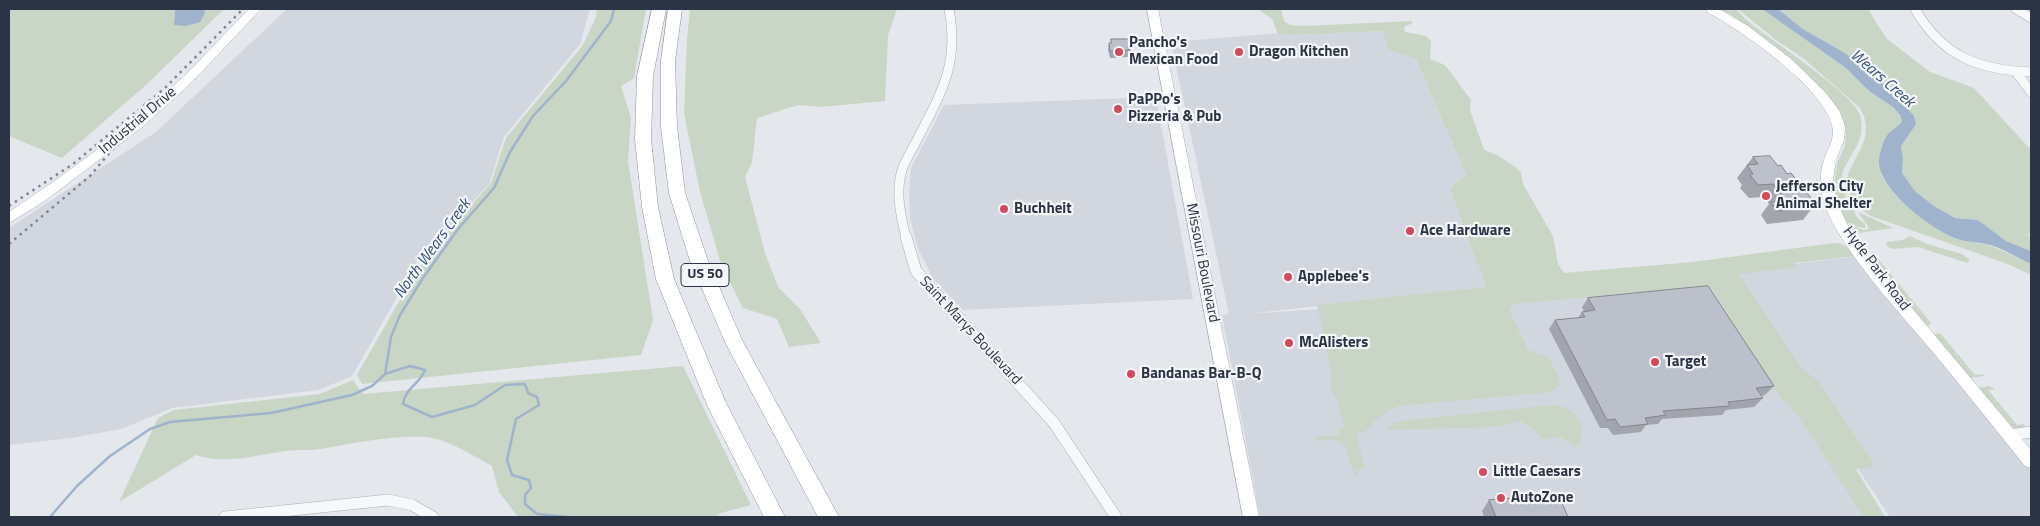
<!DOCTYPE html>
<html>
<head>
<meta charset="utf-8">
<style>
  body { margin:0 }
  #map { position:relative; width:2040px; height:526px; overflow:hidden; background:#e4e7ec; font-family:"Titillium Web",sans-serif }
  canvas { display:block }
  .frame { position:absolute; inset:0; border:10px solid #2b3445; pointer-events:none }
</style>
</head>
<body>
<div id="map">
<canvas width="2040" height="526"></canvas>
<div class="frame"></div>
</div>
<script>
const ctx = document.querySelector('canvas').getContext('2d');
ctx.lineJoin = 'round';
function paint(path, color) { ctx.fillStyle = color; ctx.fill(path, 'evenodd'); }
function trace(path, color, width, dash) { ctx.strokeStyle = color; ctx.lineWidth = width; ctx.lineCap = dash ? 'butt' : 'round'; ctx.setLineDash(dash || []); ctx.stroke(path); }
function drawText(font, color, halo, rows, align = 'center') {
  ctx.font = font + ' "Titillium Web",sans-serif'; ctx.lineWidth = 4.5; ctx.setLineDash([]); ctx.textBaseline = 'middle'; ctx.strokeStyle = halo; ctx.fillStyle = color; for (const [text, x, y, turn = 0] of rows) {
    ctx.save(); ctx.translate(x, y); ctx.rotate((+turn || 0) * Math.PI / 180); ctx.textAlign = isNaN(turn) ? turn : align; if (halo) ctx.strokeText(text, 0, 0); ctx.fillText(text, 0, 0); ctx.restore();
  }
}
paint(new Path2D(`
  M287,9H590L580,44L504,137L489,184L417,262L352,376L319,390L172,408L121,429L71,438L9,445V228L156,132Z
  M1383,31L1387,49L1416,59L1466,175L1450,189L1486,287L1247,314L1713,282L1865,517H1260L1222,315L1229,314L1171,42L1281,33L1292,35Z
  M1156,97L1193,299L962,310L933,278L918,249L910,218L909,191L911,168L944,105Z
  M1858,256L2031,471V517H1890L1727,272Z`), '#d2d6de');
paint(new Path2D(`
  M9,9H175L174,25L205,13L204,9H224L146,85L62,158L9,136Z
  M597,9H646L634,78L621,86L631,118L628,161L653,320L641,355L362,384L357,375L422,261L491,183L506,138L583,45L596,17Z
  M690,9H897L888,35L885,101L821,107L798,105L757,118L752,163L745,177L765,253L778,287L800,309L821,343L789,347L777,319L743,308L722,267L700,192L684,113L687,39Z
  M1257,9H1281L1284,21L1290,25L1304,26L1412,21L1413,23L1404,27L1405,32L1426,36L1431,41L1430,59L1445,65L1471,100L1470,110L1484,150L1497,155L1517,168L1521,173L1523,184L1553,236L1558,264L1564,273L1693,262L1834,243C1844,243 1849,248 1855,256L1794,263L1796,267L1739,274L1800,367L1816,379L1874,463L1872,467L1856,469L1885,517H1864L1796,413L1782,399L1713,291L1703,286L1513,304L1509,310L1528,350L1548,357L1559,377V385L1551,392L1398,406C1382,413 1375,419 1365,432L1356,434L1365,469L1356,470L1357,476H1355L1345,446C1338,438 1325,438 1316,442L1315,437L1340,435L1338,428L1345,427L1337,400L1331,390V370L1317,305L1486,287L1450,189L1466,175L1416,59L1387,49L1383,31L1292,35L1278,34L1272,19Z
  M1720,9C1724,9 1731,7 1735,9C1740,11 1744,19 1749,22C1769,39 1854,94 1860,115C1871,157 1820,164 1853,207C1857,211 1853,207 1855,213C1856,218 1862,221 1865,224V228L1858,227L1845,221C1835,201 1831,181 1839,159C1842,152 1846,145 1846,137C1846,129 1844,119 1840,112C1824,83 1750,23 1720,9Z
  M1738,9H1762L1846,68L1869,91L1893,107L1900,115L1902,121L1898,127L1892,131L1881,175C1902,208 1935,233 1973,242C1978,244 1984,243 1988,245C2003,250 2017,258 2031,264V275L2008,264L1871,216C1810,176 1887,154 1860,108L1803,58L1776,40Z
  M1778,9H1868L1886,38L1930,72L1974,88L2031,150V233L2028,234L2031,239V251L2006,241L1978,220L1955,218L1934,206L1915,191L1902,173L1903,158L1901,146L1908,135L1895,97L1886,86L1845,53L1803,29Z
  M1858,212L1893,228L1859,233L1851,230L1847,225C1854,224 1858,230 1866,230L1869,228Z
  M1910,236L1927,244L1962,254L1970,260L1967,263L1918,247L1892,249L1887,246L1886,242L1903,240Z
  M1876,259L1879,260L1931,323L1929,326L1925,324L1874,262Z
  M1936,333L1941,334L1975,375L1983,374L1984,376L1970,378L1935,336Z
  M683,366L751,505L721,513L715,517H518L499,492L492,466C474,456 447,439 426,437C390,435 355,443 320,449C309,451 297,449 286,451C255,455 226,465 196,455L119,502L158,418L174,410L320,394L353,380L363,394Z
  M1989,386L1995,389L1988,390L2017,425L2024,424L2025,428H2011L1979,388Z
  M1553,405C1569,406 1576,414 1583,427L1581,428L1582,437L1574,448L1561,437L1542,439L1533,429L1521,421L1495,427L1387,430L1392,424L1401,421Z`), '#c9d6c5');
paint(new Path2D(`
  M175,9H204L205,13L200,22L186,26L174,25Z
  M1762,9H1778L1803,29L1845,53L1886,86L1914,116L1916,124L1901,146L1903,158L1902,173L1915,191L1934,206L1955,218L1978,220L2006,241L2031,251V264C2017,258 2001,247 1986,244C1976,242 1965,242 1955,238C1931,229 1876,188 1879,159C1880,153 1883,142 1886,137C1890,130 1898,128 1902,121L1900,115L1893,107L1869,91L1846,68Z`), '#9fb4cc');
trace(new Path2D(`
  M385,374L410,366L425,370C420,384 405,388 403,404L432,417L475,405L505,385L525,384L528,393L537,397L539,405L516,419L507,460L512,475L529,480L531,488L525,495V504L537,514L569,517
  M50,517L77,486L110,456L150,429L170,422L271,413L352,395L372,386L385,374L391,337L400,315L423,278L458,229L494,188L510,152L533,116L566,81L611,21L614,9`), '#9fb4cc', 2.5);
const streetFar1 = new Path2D(`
  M1915,9C1942,56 1978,70 2031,72
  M2016,9L2031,18
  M2016,72L2031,92
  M906,238C901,217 895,192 902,170C906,158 914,147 919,136C943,90 959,62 949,9`);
const street = new Path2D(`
  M906,237L916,271L1054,423L1116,517
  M2010,435L2031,432
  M225,517L388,500L412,505L433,517`);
const secondary = new Path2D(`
  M249,9H261L189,85L141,128L46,200L9,223V212C69,172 128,129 180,80C204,57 226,32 249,9Z
  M1147,9H1158L1259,517H1243Z
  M1706,9H1719L1748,26L1790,58L1826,93L1840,112L1845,127L1844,140L1836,160L1833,179L1836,199L1847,224L1895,288L2031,450V468L2025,466C1994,428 1964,389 1932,351C1900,313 1864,275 1838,232C1825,211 1815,185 1824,160C1827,151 1833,142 1833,132C1833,93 1738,28 1707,12Z`);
const highway = new Path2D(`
  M652,9H666L653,76L651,139L658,207L674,279L726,403L785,517H764L707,405L656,279L642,207L635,139L637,76Z
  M668,9H682L675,61L677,127L685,193L708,261L742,340L839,517H818L725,342L690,261L669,193L661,127V61Z`);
trace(streetFar1, '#a9aeb7', 10);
trace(street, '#a9aeb7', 12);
trace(secondary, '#a9aeb7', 1);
trace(highway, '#8b94a3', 1);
trace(streetFar1, '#f7f8fa', 9);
trace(street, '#f7f8fa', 11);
paint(secondary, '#fff');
paint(highway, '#fff');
trace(new Path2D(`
  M9,206L73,164L165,88L243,9
  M9,244L90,176L144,112`), '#7d8696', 2.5, [2.5, 4.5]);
paint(new Path2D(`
  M1111,39L1131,47V54H1129L1128,57L1110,58L1108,50L1109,43H1111Z
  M1753,157L1778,166L1787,174L1815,203L1812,206L1813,207L1803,220L1767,224L1761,215L1769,204L1764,197L1749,198L1740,188L1742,185L1737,178Z
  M1588,298L1774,386L1765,395L1761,396L1763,398L1754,407L1726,410L1722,415L1662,419L1658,424L1646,425L1641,432L1613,435L1608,428H1600L1549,329L1555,320L1578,318L1582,312H1584L1582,307Z
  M1489,500L1568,517H1484L1482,511Z`), '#a1a5ae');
const building = new Path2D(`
  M1111,39H1130L1131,47H1128L1129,50L1110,51L1109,43H1111Z
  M1770,156L1778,166L1781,165L1787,174L1791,173L1815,203H1810L1813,207L1777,211L1771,202L1786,200L1773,184L1758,185L1750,175L1753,174L1747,165L1758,164L1753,157Z
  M1708,286L1774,386L1756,388L1763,398L1728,402L1730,406L1663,411L1666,415L1645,418L1648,424L1620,427L1615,419L1607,420L1555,320L1585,317L1582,312L1595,310L1588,298Z
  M1559,496L1568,517H1496L1489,500Z`);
paint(building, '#bbc0ca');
trace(building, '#83868d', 1);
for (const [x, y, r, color] of [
  [1119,52,5,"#d1495b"],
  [1239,52,5,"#d1495b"],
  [1118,109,5,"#d1495b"],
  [1766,196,5,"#d1495b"],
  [1004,209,5,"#d1495b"],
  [1410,231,5,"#d1495b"],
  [1288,277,5,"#d1495b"],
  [1289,343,5,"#d1495b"],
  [1655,362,5,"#d1495b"],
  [1131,374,5,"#d1495b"],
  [1483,472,5,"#d1495b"],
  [1501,498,5,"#d1495b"]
]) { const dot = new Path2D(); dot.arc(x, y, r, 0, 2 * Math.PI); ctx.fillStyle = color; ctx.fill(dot); trace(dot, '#f4f6f9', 2); }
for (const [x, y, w] of [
  [705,275,48]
]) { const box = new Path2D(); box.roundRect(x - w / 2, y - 11.5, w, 23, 4); ctx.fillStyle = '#f4f6f9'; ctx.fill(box); trace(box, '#2b3445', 1); }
drawText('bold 14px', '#2b3445', null, [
  ["US 50",705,275]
]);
drawText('bold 15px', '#2b3445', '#f4f6f9', [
  ["Pancho's",1129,43],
  ["Mexican Food",1129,60],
  ["Dragon Kitchen",1249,52],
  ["PaPPo's",1128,100],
  ["Pizzeria & Pub",1128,117],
  ["Jefferson City",1776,187],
  ["Animal Shelter",1776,204],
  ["Buchheit",1014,209],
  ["Ace Hardware",1420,231],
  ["Applebee's",1298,277],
  ["McAlisters",1299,343],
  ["Target",1665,362],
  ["Bandanas Bar-B-Q",1141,374],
  ["Little Caesars",1493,472],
  ["AutoZone",1511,498]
], 'left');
drawText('15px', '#2b3445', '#f4f6f9', [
  ["Industrial Drive",138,121,-40],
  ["Missouri Boulevard",1202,263,79],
  ["Hyde Park Road",1876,269,53],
  ["Saint Marys Boulevard",970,331,47]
]);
drawText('italic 16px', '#34527a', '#f4f6f9', [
  ["Wears Creek",1882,79,41],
  ["North Wears Creek",433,249,-54]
]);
</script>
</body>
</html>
